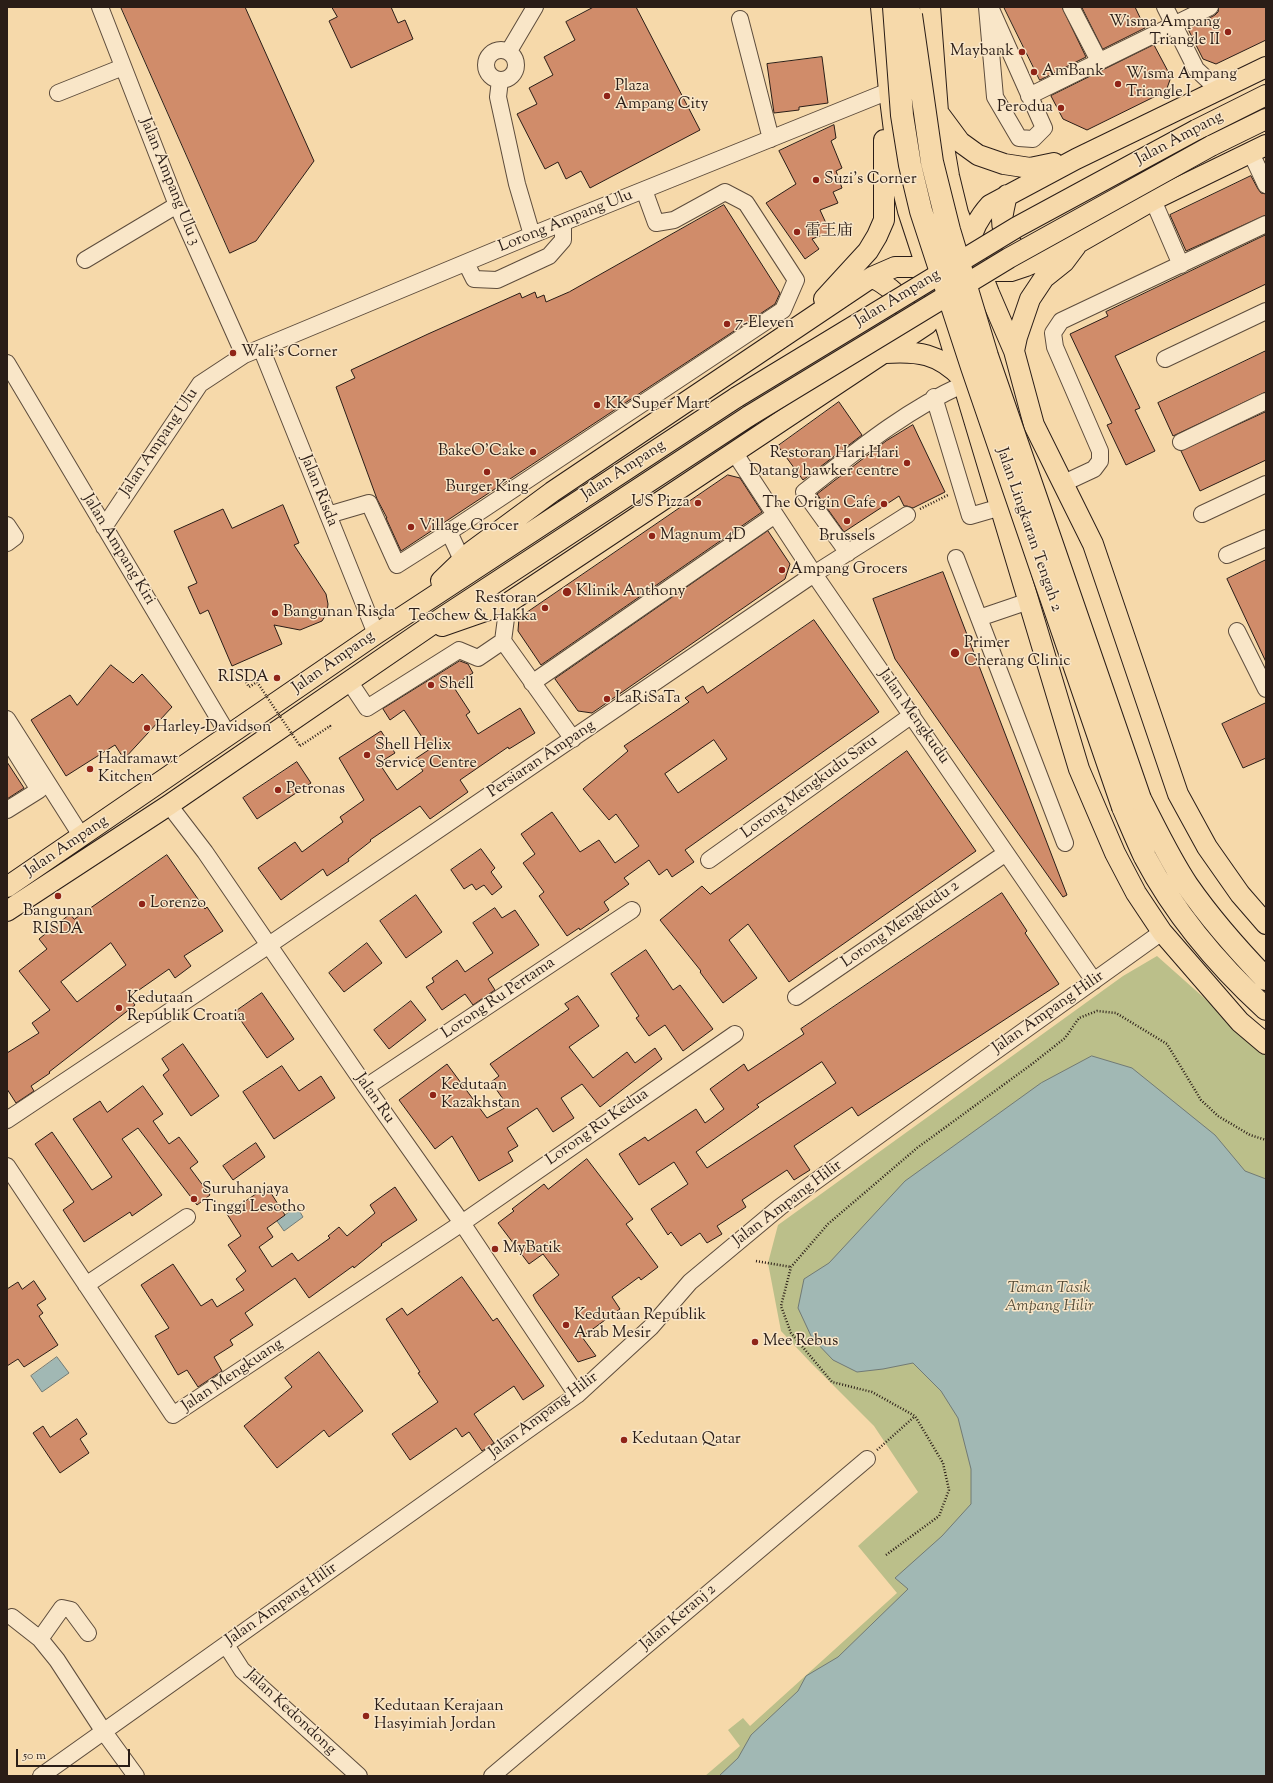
<!DOCTYPE html>
<html>
<head>
<meta charset="utf-8">
<style>
  body { margin:0 }
  #map { position:relative; width:1273px; height:1783px; overflow:hidden; background:#f6d9aa; font-family:"Sorts Mill Goudy",serif }
  canvas { display:block }
  .frame { position:absolute; inset:0; border:8px solid #2a1d17; pointer-events:none }
  .scale { position:absolute; left:16px; top:1749px; width:114px; height:18px; box-sizing:border-box; border:2px solid #2a1d17; border-top:0; padding-left:5px; font-size:12px; line-height:14px; white-space:nowrap; color:#2a1d17; -webkit-text-stroke:3px #f9e6c8; paint-order:stroke }
</style>
</head>
<body>
<div id="map">
<canvas width="1273" height="1783"></canvas>
<div class="frame"></div>
<div class="scale">50 m</div>
</div>
<script>
const ctx = document.querySelector('canvas').getContext('2d');
ctx.lineJoin = 'round';
function paint(path, color) { ctx.fillStyle = color; ctx.fill(path, 'evenodd'); }
function trace(path, color, width, dash) { ctx.strokeStyle = color; ctx.lineWidth = width; ctx.lineCap = dash ? 'butt' : 'round'; ctx.setLineDash(dash || []); ctx.stroke(path); }
function drawText(font, color, halo, rows, align = 'center') {
  ctx.font = font + ' "Sorts Mill Goudy","Noto Serif SC",serif'; ctx.lineWidth = 3; ctx.setLineDash([]); ctx.textBaseline = 'middle'; ctx.strokeStyle = halo; ctx.fillStyle = color; for (const [text, x, y, turn = 0] of rows) {
    ctx.save(); ctx.translate(x, y); ctx.rotate((+turn || 0) * Math.PI / 180); ctx.textAlign = isNaN(turn) ? turn : align; if (halo) ctx.strokeText(text, 0, 0); ctx.fillText(text, 0, 0); ctx.restore();
  }
}
paint(new Path2D(`
  M1157,956L1266,1053V1776H705L740,1746L728,1730L743,1718L750,1726L897,1593L858,1546L918,1492L874,1426L811,1363L781,1331L768,1263L778,1225L1123,976Z`), '#bbbf8a');
const water = new Path2D(`
  M1092,1056L1132,1068L1215,1135L1245,1171L1266,1179V1776H719L738,1758L751,1735L798,1691L806,1676L838,1657L908,1589L895,1578L942,1536L971,1504V1469L958,1418L941,1391L913,1363L883,1369L857,1372L833,1360L812,1338L798,1308L804,1279L829,1263L905,1181L1041,1083Z
  M297,1207L303,1217L284,1231L277,1221Z
  M57,1357L69,1373L42,1392L31,1376Z`);
paint(water, '#a1b8b4');
trace(water, '#717a75', 1);
const building = new Path2D(`
  M121,7H245L314,161L256,241L230,253Z
  M332,7H391L398,23L405,20L413,39L351,68L329,21L337,17Z
  M594,7H636L700,130L590,188L581,171L566,179L558,162L545,169L517,114L537,104L529,88L553,75L544,57L575,40L566,22Z
  M1004,7H1062L1086,57L1040,80Z
  M1082,7H1135L1145,28L1103,49Z
  M1219,7H1266V40L1216,64L1203,59L1188,29L1215,15L1218,12Z
  M1154,45L1171,77L1166,91L1087,130L1063,119L1051,96Z
  M822,57L828,103L799,107V110L774,113L767,64Z
  M834,125L836,138L831,141L842,168L836,171L842,188L833,192L838,203L820,210L830,232L812,239L819,249L805,259L766,203L796,184L779,151Z
  M1251,176L1258,189L1261,193L1266,194V215L1186,251L1170,215Z
  M724,205L780,293L775,304L401,551L386,518H387L377,499L336,387L355,378L351,370L428,334L520,293L522,298L535,292L537,298L544,295L546,302L569,292Z
  M1266,235V284L1115,356L1140,408L1135,410L1155,451L1126,465L1107,425L1112,423L1070,334L1108,316L1106,312Z
  M1266,351V392L1173,436L1158,403Z
  M839,402L862,435L803,480L778,446Z
  M1266,412V460L1200,491L1181,451Z
  M913,425L945,492L913,508L907,506H904L899,496L844,532L817,494L886,441Z
  M728,475L740,478L762,512L541,665L518,631L519,618Z
  M283,505L299,543L294,545L326,594L328,604L327,613L322,621L300,630L274,625L282,644L232,666L208,610L200,614L188,587L197,583L174,531L223,509L232,528Z
  M768,531L790,564L785,579L592,713L578,711L555,679Z
  M1266,560V662L1227,579Z
  M943,572L1067,895L1063,897L895,659L873,599Z
  M814,620L879,712L685,850L694,862L672,877L667,869L659,875L649,860L624,878L629,884L604,902L609,910L580,930L579,928L567,936L539,896L544,892L523,863L535,854L521,834L552,812L580,852L599,840L615,863L639,846L616,814L609,820L583,789L628,751L624,746L689,702L685,698L703,686L707,693ZM714,740L727,759L678,793L665,774Z
  M460,661L468,664L473,673L453,686L470,712L466,715L478,734L520,708L535,733L509,749L508,747L460,780L468,792L430,819L420,806L370,840L371,841L348,859L349,861L327,876L323,869L281,900L258,868L295,842L302,852L343,822L340,817L364,800L339,758L381,731L395,753L379,763L397,790L423,771L415,759L430,749L404,710L390,720L383,709Z
  M111,665L133,683L142,674L172,707L124,759L115,745L66,776L31,720L70,695L77,705Z
  M1266,703V758L1243,768L1222,724Z
  M907,751L976,851L789,982L748,924L729,940L757,978L723,1003L700,972L701,971L660,920L702,886L710,894Z
  M7,762L24,788L7,799Z
  M297,762L311,783L257,819L243,798Z
  M481,849L495,868L491,872L502,887L492,895L484,885L476,890L472,884L464,889L451,870Z
  M167,855L205,909L207,907L223,931L184,956L191,966L175,978L169,969L129,997L135,1005L49,1072L50,1073L31,1086L34,1091L16,1103L7,1089V1053L39,1033L32,1023L50,1010L19,971L47,949L39,939L70,914L74,919ZM111,943L126,965L77,1002L61,982Z
  M1002,893L1027,931L1025,933L1059,984L858,1116L852,1107L794,1146L810,1170L794,1180L787,1170L742,1200L746,1207L717,1226L722,1234L707,1243L700,1233L681,1246L671,1232L668,1235L651,1209L688,1184L674,1162L639,1185L619,1154L645,1137L648,1141L696,1109L705,1123L724,1109L710,1089L744,1064L748,1071L804,1034L801,1029ZM822,1062L836,1083L707,1168L696,1152L759,1107L757,1105Z
  M416,895L442,932L406,958L380,921Z
  M495,908L502,918L515,910L539,945L488,979L495,990L473,1005L465,994L442,1010L426,987L434,982L432,978L457,960L465,972L493,953L473,923Z
  M367,943L382,963L344,992L329,973Z
  M646,950L673,990L680,985L713,1029L683,1051L665,1025L649,1036L636,1018L639,1016L611,974Z
  M262,993L294,1039L267,1058L235,1012Z
  M578,996L599,1026L569,1047L593,1078L627,1052L635,1063L655,1048L662,1059L600,1107L582,1084L561,1098L574,1118L553,1132L537,1108L507,1128L518,1146L508,1152L513,1161L479,1181L452,1136L435,1149L399,1100L447,1064L487,1118L508,1106L491,1082L499,1076L490,1064L569,1009L565,1004Z
  M411,1001L426,1020L389,1049L374,1030Z
  M183,1044L219,1096L191,1116L163,1075L169,1070L162,1059Z
  M282,1066L299,1091L321,1076L335,1098L274,1139L243,1092Z
  M143,1086L163,1114L153,1121L169,1144L179,1137L198,1162L190,1168L210,1195L197,1205L138,1128L122,1139L162,1195L132,1216L130,1212L84,1242L63,1210L74,1202L35,1144L52,1132L92,1190L112,1177L73,1119L100,1101L107,1112Z
  M256,1143L265,1157L233,1180L223,1166Z
  M587,1159L633,1219L626,1224L658,1267L641,1280L639,1277L612,1297L620,1309L582,1337L596,1356L578,1362L536,1301L533,1295L559,1275L543,1254L529,1264L498,1223L514,1211L512,1209L544,1184L548,1189Z
  M267,1187L285,1215L267,1228L273,1237L259,1247L272,1267L292,1253L298,1261L330,1238L328,1236L339,1227L347,1236L375,1213L370,1205L395,1187L417,1220L381,1244L382,1245L354,1268L353,1266L309,1298L295,1278L245,1313L253,1325L230,1340L233,1345L214,1357L222,1371L198,1387L187,1370L178,1375L155,1336L169,1328L141,1285L173,1264L201,1306L212,1299L217,1307L244,1290L236,1279L246,1271L228,1245L241,1236L227,1214Z
  M462,1277L493,1321L497,1318L544,1386L523,1400L514,1386L474,1414L494,1443L482,1451L469,1432L462,1437L456,1428L410,1460L392,1434L438,1402L418,1373L420,1372L386,1319L402,1308L407,1315Z
  M34,1281L46,1299L37,1305L43,1313L39,1316L58,1345L24,1367L18,1359L7,1366V1289L18,1282L22,1289Z
  M319,1352L363,1411L329,1437L324,1430L277,1468L244,1426L292,1387L285,1378Z
  M77,1419L87,1434L80,1439L89,1453L60,1473L33,1433L43,1426L50,1437Z`);
paint(building, '#d08c6a');
trace(building, '#2a1d17', 1);
const minor = new Path2D(`
  M100,7L177,205L244,355
  M987,7L995,97L1019,138L1033,139L1044,128L990,7
  M1071,7L1099,61
  M1165,7L1196,69L1210,82L1232,83
  M740,19L771,139
  M486 65a15 15 0 1 1 30 0a15 15 0 1 1-30 0Z
  M509,51L535,7
  M500,80L498,97L517,184L532,235
  M58,93L123,67
  M1029,96L1210,7
  M1251,153L1266,185
  M1153,200L1181,265
  M85,260L177,205
  M466,263L474,279L497,280L549,256L563,240V223
  M261,348L376,634
  M1165,359L1266,311
  M7,363L229,736
  M934,397L970,516L1001,507
  M1181,442L1266,401
  M734,452L814,574L1094,981
  M1064,483L1094,469L1100,461V451L1055,347L1053,333L1061,321L1266,224
  M1202,514L1266,484
  M328,515L369,503L397,565L449,532
  M7,525L15,537L7,543
  M104,527L200,384L244,355L532,235L889,91
  M848,553L804,492C855,452 904,411 964,384
  M1227,555L1266,538
  M956,558L1065,843
  M462,560L449,532L783,310L796,280L746,203L725,192L674,220L656,223L644,190
  M508,603L503,641L573,739
  M979,618L1029,601
  M1237,631L1266,689
  M349,681L367,708L459,650L478,658L503,641
  M532,683L775,515
  M7,719L82,837
  M169,805L205,852L366,1087L462,1223L577,1395
  M7,810L39,790L9,742
  M709,860L912,715
  M796,997L1006,853
  M366,1087L632,910
  M7,1120L269,945L814,574L907,515
  M7,1166L173,1415L462,1223L735,1034
  M86,1285L187,1217
  M12,1617L40,1639L57,1660L104,1732L136,1776
  M40,1639L62,1608L71,1610L88,1633
  M226,1645L242,1670L359,1776
  M41,1776L577,1395L651,1327L690,1282L780,1207L972,1068L1162,932
  M492,1776L867,1459`);
const major = new Path2D(`
  M881,7L889,91L900,178L908,211L948,333L1079,769L1115,853L1136,893L1162,932L1240,1022L1266,1044
  M930,7L938,112L949,176L958,213L989,293L1014,351L1034,425L1093,544L1178,794L1207,847L1240,894L1266,924
  M940,115L960,142L978,155L1004,164L1030,168L1054,163
  M1196,130L1266,95
  M1211,146L1266,119
  M1007,195C1005,203 1003,212 1002,220C1002,239 1017,252 1032,261
  M969,246C972,230 979,217 990,205L1076,159L1266,67
  M980,271H1011L1026,266L1078,243L1153,200L1266,145
  M872,277C897,291 912,304 907,335
  M824,299L868,251L877,236L884,220V140
  M1014,351L1017,337L1030,299L1044,278L1064,262L1076,246
  M885,353C918,351 938,353 962,378
  M441,581L472,551L552,492L872,277L895,267H914L939,274
  M442,626L508,603L927,324L940,307L943,298
  M7,887L376,634L737,397
  M7,911L169,805L440,619L749,416`);
const highway = new Path2D(`
  M1140,799C1155,828 1169,858 1187,885C1210,918 1238,950 1266,979
  M1123,807C1130,823 1137,840 1145,857C1175,914 1219,966 1266,1009`);
trace(minor, '#5d4c3c', 18);
trace(major, '#2a1d17', 22);
trace(highway, '#2a1d17', 24);
trace(new Path2D(`
  M920,509L948,495
  M246,682L249,687L257,682
  M300,746L330,726L331,729
  M756,1261L791,1267
  M877,1450L915,1416
  M886,1555L939,1516L949,1490L943,1463L915,1416L872,1392L832,1382L791,1333L781,1306L791,1267L828,1224L917,1148L1032,1064L1065,1038L1079,1018L1097,1011L1116,1013L1167,1044L1201,1100L1218,1116L1250,1135L1266,1140`), '#2a1d17', 2.5, [1, 2]);
trace(minor, '#f9e6c8', 16);
trace(major, '#f6d9aa', 20);
trace(highway, '#f6d9aa', 22);
const majorBridge = new Path2D(`
  M737,397L1017,227L1196,130
  M749,416L1009,258L1211,146`);
const highwayBridge = new Path2D(`
  M894,7L902,115L910,165L921,211L972,367L1123,807
  M911,15L932,162L949,230L987,356L1140,799`);
trace(majorBridge, '#2a1d17', 22, []);
trace(highwayBridge, '#2a1d17', 24, []);
trace(new Path2D(`
  M257,682L300,746`), '#2a1d17', 2.5, [1, 2]);
trace(majorBridge, '#f6d9aa', 20);
trace(highwayBridge, '#f6d9aa', 22);
for (const [x, y, r, color] of [
  [1228,32,4,"#8f2418"],
  [1022,52,4,"#8f2418"],
  [1034,72,4,"#8f2418"],
  [1118,84,4,"#8f2418"],
  [607,96,4,"#8f2418"],
  [1061,108,4,"#8f2418"],
  [816,180,4,"#8f2418"],
  [797,232,4,"#8f2418"],
  [727,324,4,"#8f2418"],
  [233,353,4,"#8f2418"],
  [597,405,4,"#8f2418"],
  [533,452,4,"#8f2418"],
  [907,463,4,"#8f2418"],
  [487,472,4,"#8f2418"],
  [698,503,4,"#8f2418"],
  [884,504,4,"#8f2418"],
  [847,521,4,"#8f2418"],
  [411,527,4,"#8f2418"],
  [652,536,4,"#8f2418"],
  [782,570,4,"#8f2418"],
  [567,592,5,"#8f2418"],
  [545,608,4,"#8f2418"],
  [275,613,4,"#8f2418"],
  [955,653,5,"#8f2418"],
  [277,678,4,"#8f2418"],
  [431,685,4,"#8f2418"],
  [607,699,4,"#8f2418"],
  [147,728,4,"#8f2418"],
  [367,755,4,"#8f2418"],
  [90,769,4,"#8f2418"],
  [278,790,4,"#8f2418"],
  [58,896,4,"#8f2418"],
  [142,904,4,"#8f2418"],
  [119,1008,4,"#8f2418"],
  [433,1095,4,"#8f2418"],
  [194,1199,4,"#8f2418"],
  [495,1249,4,"#8f2418"],
  [566,1325,4,"#8f2418"],
  [755,1342,4,"#8f2418"],
  [624,1440,4,"#8f2418"],
  [366,1716,4,"#8f2418"]
]) { const dot = new Path2D(); dot.arc(x, y, r, 0, 2 * Math.PI); ctx.fillStyle = color; ctx.fill(dot); trace(dot, '#f9e6c8', 1.5); }
drawText('16px', '#2a1d17', '#f9e6c8', [
  ["Wisma Ampang",1220,23,"right"],
  ["Triangle II",1220,41,"right"],
  ["Maybank",1014,52,"right"],
  ["AmBank",1042,72],
  ["Wisma Ampang",1126,75],
  ["Triangle I",1126,93],
  ["Plaza",615,87],
  ["Ampang City",615,105],
  ["Perodua",1053,108,"right"],
  ["Suzi's Corner",824,180],
  ["雷王庙",805,232],
  ["7-Eleven",735,324],
  ["Wali's Corner",241,353],
  ["KK Super Mart",605,405],
  ["BakeO’Cake",525,452,"right"],
  ["Restoran Hari Hari",899,454,"right"],
  ["Datang hawker centre",899,472,"right"],
  ["Burger King",487,488,"center"],
  ["US Pizza",690,503,"right"],
  ["The Origin Cafe",876,504,"right"],
  ["Village Grocer",419,527],
  ["Magnum 4D",660,536],
  ["Brussels",847,537,"center"],
  ["Ampang Grocers",790,570],
  ["Klinik Anthony",576,592],
  ["Restoran",537,599,"right"],
  ["Teochew & Hakka",537,617,"right"],
  ["Bangunan Risda",283,613],
  ["Primer",964,644],
  ["Cherang Clinic",964,662],
  ["RISDA",269,678,"right"],
  ["Shell",439,685],
  ["LaRiSaTa",615,699],
  ["Harley-Davidson",155,728],
  ["Shell Helix",375,746],
  ["Service Centre",375,764],
  ["Hadramawt",98,760],
  ["Kitchen",98,778],
  ["Petronas",286,790],
  ["Lorenzo",150,904],
  ["Bangunan",58,912,"center"],
  ["RISDA",58,930,"center"],
  ["Kedutaan",127,999],
  ["Republik Croatia",127,1017],
  ["Kedutaan",441,1086],
  ["Kazakhstan",441,1104],
  ["Suruhanjaya",202,1190],
  ["Tinggi Lesotho",202,1208],
  ["MyBatik",503,1249],
  ["Kedutaan Republik",574,1316],
  ["Arab Mesir",574,1334],
  ["Mee Rebus",763,1342],
  ["Kedutaan Qatar",632,1440],
  ["Kedutaan Kerajaan",374,1707],
  ["Hasyimiah Jordan",374,1725]
], 'left');
drawText('16px', '#2a1d17', '#f9e6c8', [
  ["Jalan Ampang",1180,139,-28],
  ["Jalan Ampang Ulu 3",169,182,68],
  ["Lorong Ampang Ulu",566,222,-22],
  ["Jalan Ampang",898,299,-31],
  ["Jalan Ampang Ulu",160,443,-56],
  ["Jalan Ampang",624,471,-33],
  ["Jalan Risda",318,491,68],
  ["Jalan Lingkaran Tengah 2",1028,530,71],
  ["Jalan Ampang Kiri",118,550,59],
  ["Jalan Ampang",334,663,-35],
  ["Jalan Mengkudu",913,717,55],
  ["Persiaran Ampang",542,760,-34],
  ["Lorong Mengkudu Satu",810,788,-36],
  ["Jalan Ampang",67,847,-34],
  ["Lorong Mengkudu 2",901,925,-35],
  ["Lorong Ru Pertama",499,999,-34],
  ["Jalan Ampang Hilir",1049,1013,-35],
  ["Jalan Ru",374,1099,55],
  ["Lorong Ru Kedua",598,1128,-35],
  ["Jalan Ampang Hilir",788,1204,-37],
  ["Jalan Mengkuang",233,1376,-34],
  ["Jalan Ampang Hilir",544,1416,-37],
  ["Jalan Ampang Hilir",282,1605,-35],
  ["Jalan Keranj 2",679,1618,-40],
  ["Jalan Kedondong",290,1713,43]
]);
drawText('italic 16px', '#564e3a', '#f9e6c8', [
  ["Taman Tasik",1049,1289],
  ["Ampang Hilir",1049,1307]
]);
</script>
</body>
</html>
